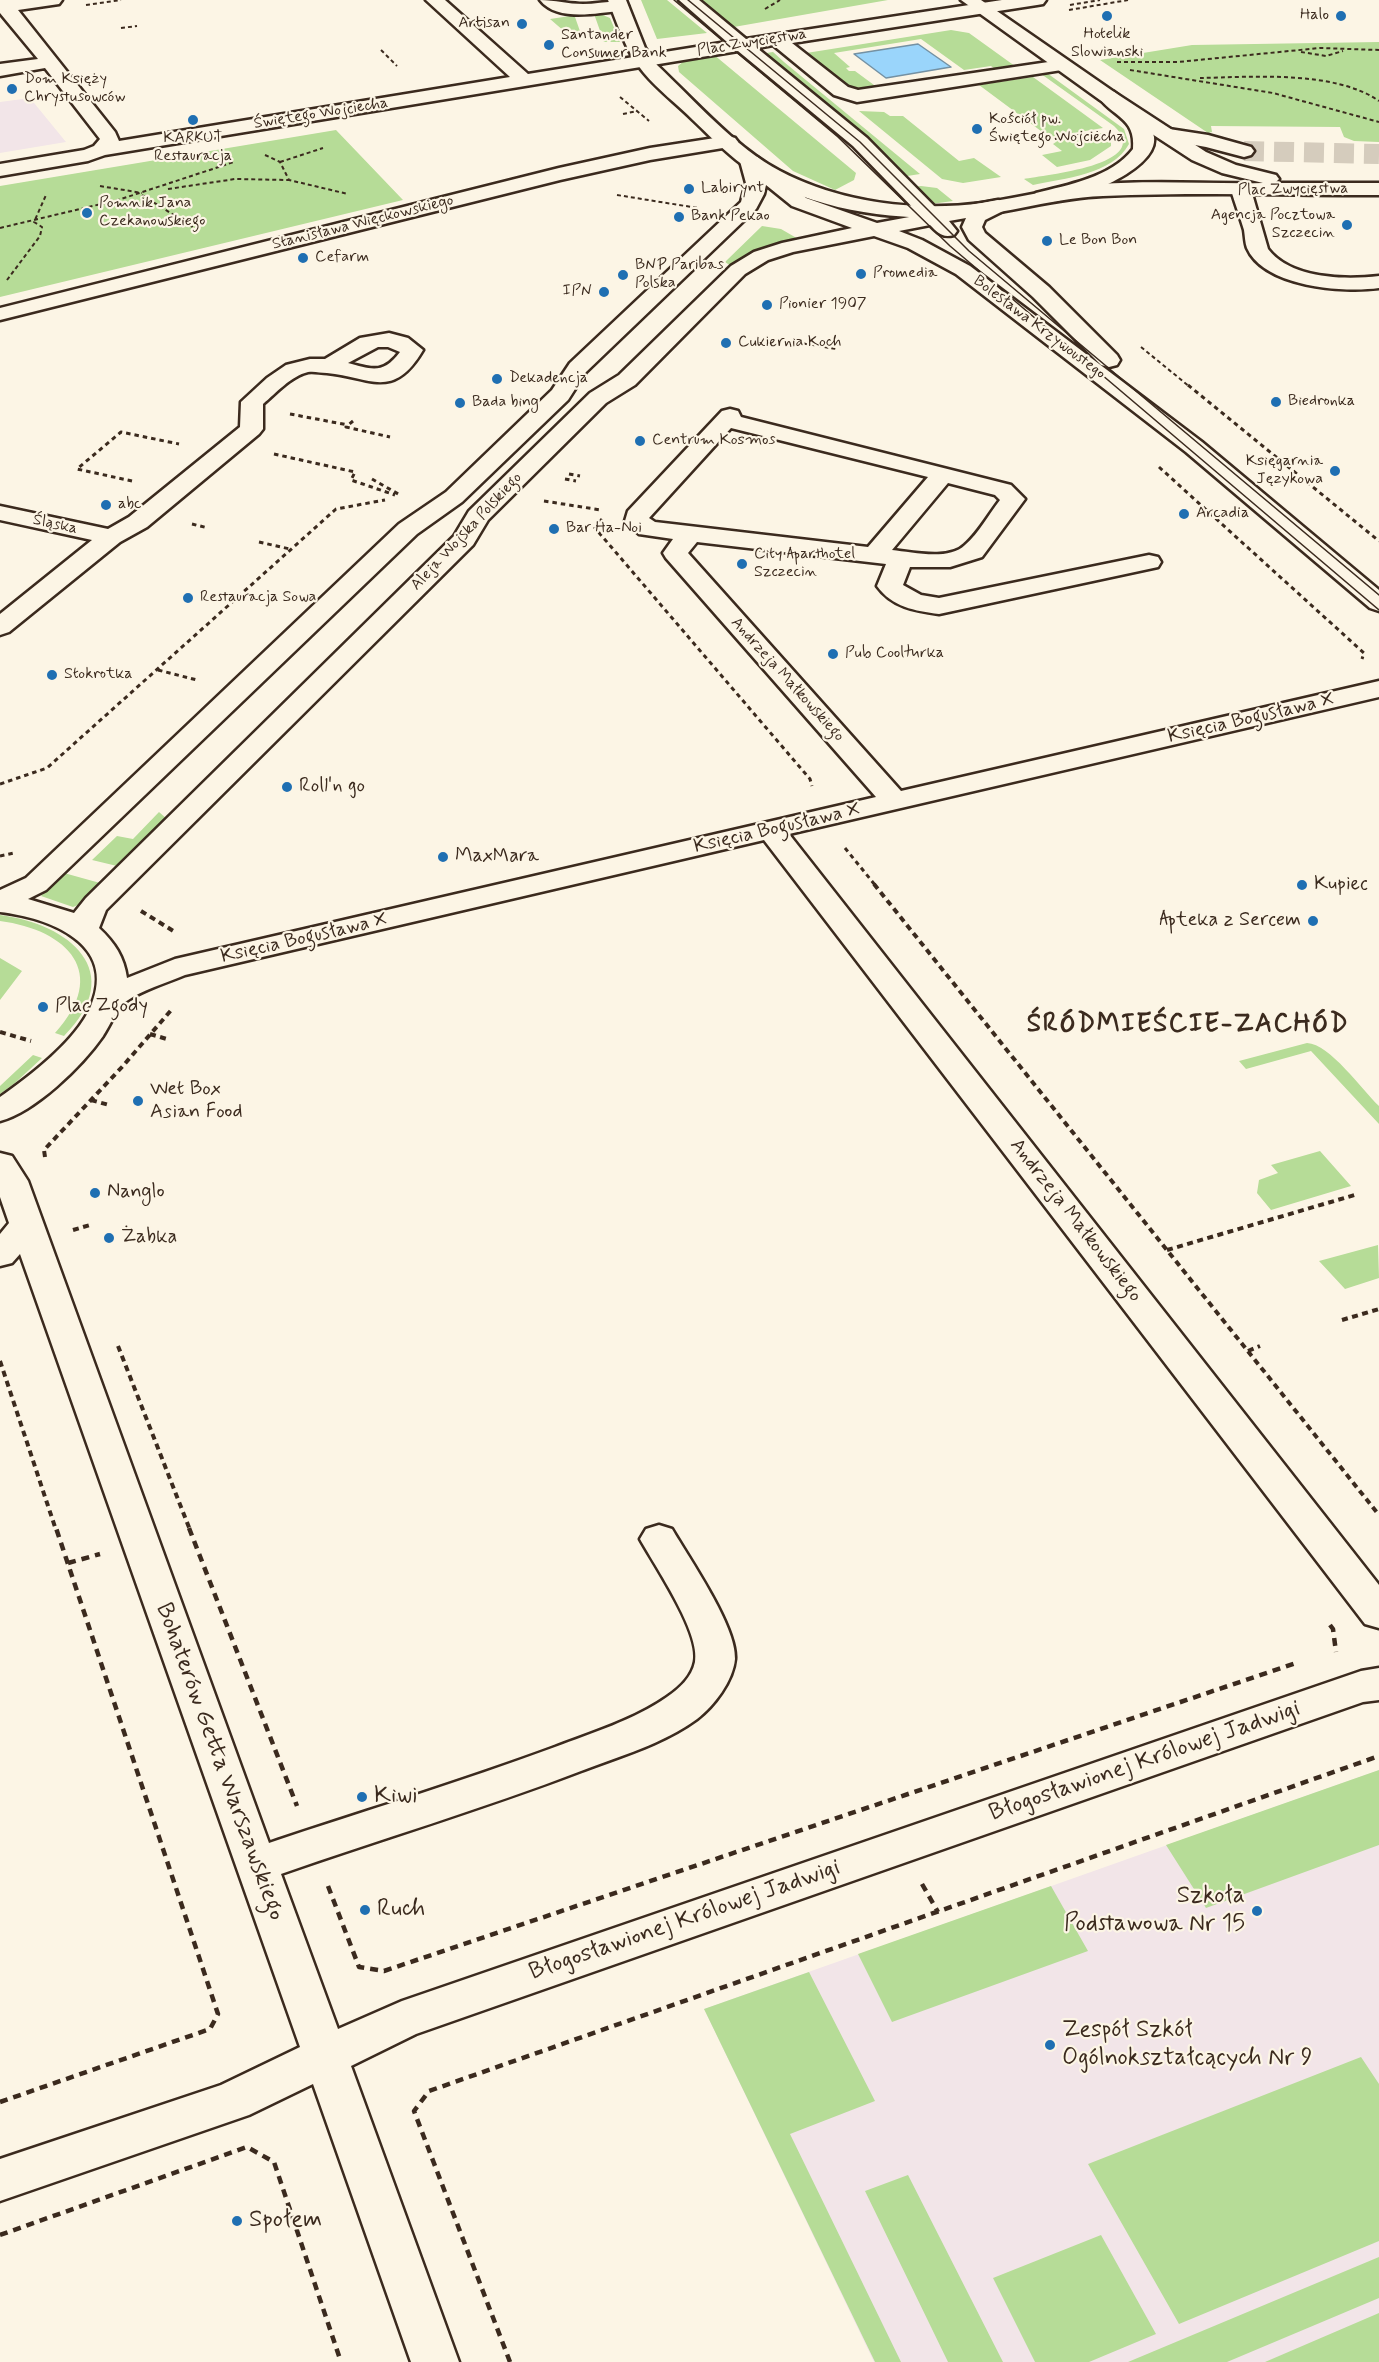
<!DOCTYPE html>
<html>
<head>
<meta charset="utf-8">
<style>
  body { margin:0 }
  canvas { display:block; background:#fcf5e5 }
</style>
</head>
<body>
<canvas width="1379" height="2362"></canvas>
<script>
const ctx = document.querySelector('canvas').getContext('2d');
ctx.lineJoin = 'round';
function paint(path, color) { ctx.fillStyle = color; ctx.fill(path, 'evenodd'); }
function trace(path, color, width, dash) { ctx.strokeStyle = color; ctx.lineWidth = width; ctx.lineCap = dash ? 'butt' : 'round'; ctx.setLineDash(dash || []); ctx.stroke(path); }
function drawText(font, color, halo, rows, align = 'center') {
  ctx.font = font + ' Mynerve,sans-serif'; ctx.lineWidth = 4.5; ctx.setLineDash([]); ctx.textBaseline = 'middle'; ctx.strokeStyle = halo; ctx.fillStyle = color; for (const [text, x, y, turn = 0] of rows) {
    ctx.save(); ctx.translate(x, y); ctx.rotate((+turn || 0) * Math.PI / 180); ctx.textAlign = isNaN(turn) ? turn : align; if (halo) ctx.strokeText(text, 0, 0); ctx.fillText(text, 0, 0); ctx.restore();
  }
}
paint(new Path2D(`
  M30,98L66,142L0,153V102Z
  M1379,1770V2362H874L704,2009Z`), '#f2e5e8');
paint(new Path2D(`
  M641,0H667L707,33L657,39Z
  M696,0H888L728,28Z
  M593,11L610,18L620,42H604Z
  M570,16L575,17L582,37L572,38L550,19Z
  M951,30L969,33L1019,69L999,72L991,66L964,70L921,39L834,53L850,67L846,68L849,71H855L874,85H879L872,92H855L800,54Z
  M1379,42V142L1354,141L1344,137L1340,127L1211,126L1212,132L1208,133L1100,60L1192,45Z
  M773,52L784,62L920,174L901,177L760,54Z
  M713,54L856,173L854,180L835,190L793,171L679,72L678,66L685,60Z
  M1037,71L1047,73L1124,129L1129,144C1112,175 1064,178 1033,185L1024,179C1044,175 1155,165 1114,126Z
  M1033,77L1103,128L1049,137L979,85Z
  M859,111L884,112L890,116H903L959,161L974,158L1001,177L963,183L942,179Z
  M336,130L403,200L0,297V186Z
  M1108,132L1111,136V146L1090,160L1057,167L1042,155L1062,151L1053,144L1059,140Z
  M921,186L937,188L953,201L931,204L912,187Z
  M762,226L781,229L800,240L757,251L731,266L725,262Z
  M159,812L167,819L117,866L92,860L117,836L133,839Z
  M64,873L100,883L78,905L73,907L41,896Z
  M0,915C70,924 128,972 64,1036L55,1033C110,973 68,930 0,921Z
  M0,958L22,971L0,1000Z
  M1307,1043C1330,1044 1362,1090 1379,1106V1124L1311,1051L1246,1069L1239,1061Z
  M33,1055L42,1058L15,1083L0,1094V1086Z
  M1320,1151L1351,1186L1271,1210L1257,1193L1259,1180L1278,1173L1271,1165Z
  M1378,1245L1379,1278L1345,1289L1319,1261Z
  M1379,1770V1845L1206,1908L1166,1845Z
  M1051,1886L1088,1951L892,2022L858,1954Z
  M809,1972L875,2101L790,2134L901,2362H875L704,2009Z
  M1361,2057L1379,2084V2241L1179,2324L1088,2164Z
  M908,2175L1003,2362H948L865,2191Z
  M1101,2235L1156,2334L1089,2362H1035L993,2278Z
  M1379,2257V2298L1227,2362H1128Z
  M1379,2313V2362H1265Z`), '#b6dc97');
const water = new Path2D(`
  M918,44L951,67L886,78L854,54Z`);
paint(water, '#9ad5fb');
trace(water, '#7491a3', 1.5);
trace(new Path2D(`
  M1244,151L1379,154`), '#d5ccbd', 20, [20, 10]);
const minor = new Path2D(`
  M0,0H62L59,4L18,10L115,132L119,141L510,77L426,0H445L528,74L727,42L679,0H699L746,39L1002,0H1046L1043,4L1037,5L792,43L848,87L858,90L1062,60L1068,61L1071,65L1068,69L857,102L834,95L773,45L757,48L867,138L939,211L998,200L1005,202L1008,206L1005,210L985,220L982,227L985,233L1049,287L1117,355L1120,360L1117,365L1109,367L1101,365L1033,297L969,240L962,227L966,218L949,221L957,231L954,235C942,238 938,233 930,225L899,231L922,240L970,266L1202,442L1379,590V611L1370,608L1186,452L956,274L908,248L874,236L793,252L768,260L745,274L635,385L606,403L488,520L473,545L106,910L99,928C115,943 124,957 127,978L175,959L876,797L666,558L663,553L673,539L639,534L625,521L628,511L722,411L730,409L738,411L741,417L1011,485L1025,499L982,557L950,567H910L903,585L921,595L939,598L1149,555L1158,557L1161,562L1158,567L939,614C915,611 892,607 877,586L886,564L697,542L688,553L901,791L1379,681V697L789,834L1379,1585V1628L1365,1624L764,840L185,975C166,983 142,990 125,1002C119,1006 108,1028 103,1036C82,1066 35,1112 0,1121V1097C30,1076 77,1040 91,1006C118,943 49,918 0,912V890L26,878L399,524L446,492L552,390L570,363L741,202L746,183L740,161L743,157H757L806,198L877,223L920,215L853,146L738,51L105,155L88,161L0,176V164L84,150L94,146L100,139L45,68L0,76V64L38,59L0,13ZM766,185L792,206L852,228L782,243L754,252L731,266L619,375L590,393L469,511L454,536L86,898L74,913L28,899L46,890L417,534L462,502L568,400L586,372L756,209L764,194ZM731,428L928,477L868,547L655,522L649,518ZM948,483L995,495L1000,500C989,514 979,533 965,545C949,561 912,552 892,550Z
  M540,0C555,0 568,4 583,4C597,4 612,0 625,2L628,6L625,10L619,11C596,13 557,22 540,0Z
  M1107,90L1114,92C1127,103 1151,118 1154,137C1159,172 1062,208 1036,201L1033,197L1036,193C1068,185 1112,177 1133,149C1136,117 1112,117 1098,96L1100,92Z
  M1169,129L1208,135L1251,147L1254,151L1251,155L1244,157L1206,147L1162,139L1159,135L1162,131Z
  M728,136L735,138L738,142L735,146L650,160L560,180L0,320V308L559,168L650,148Z
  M1241,184L1248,186L1251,190L1268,249C1291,279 1345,280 1379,276V288C1343,293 1264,287 1247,248C1245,243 1245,236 1244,230C1240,217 1235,203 1231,190L1234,186Z
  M389,333L408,338L423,350C393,401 370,377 327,373C320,373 315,371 308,372C291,376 276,393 263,404V429L259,434L147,527L120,542L9,632L0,635V614L92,540L0,520V506L108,529L129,517L240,427L241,402L267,378L286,365L310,359H325L360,338ZM378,347H388L400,352C383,375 371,369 348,363Z
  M0,1153L12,1156L28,1181L269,1843C364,1811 461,1782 555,1747C592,1733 634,1720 667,1697C679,1689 692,1677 695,1662C701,1633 655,1566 640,1539L646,1529L659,1525L672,1529C689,1558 737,1627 735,1659C733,1681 714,1706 697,1719C663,1744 620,1756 581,1771C482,1809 381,1839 281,1874L338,2029L402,2001L1361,1671L1379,1668V1700L1363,1702L416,2034L351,2066L459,2362H411L313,2084L249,2115L0,2201V2159L221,2085L300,2047L20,1254L12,1263L0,1266V1234L9,1223L0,1197Z`);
const major = new Path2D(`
  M608,0H626L645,48L657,65C693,99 737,149 780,171C841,203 916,212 983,203C1022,197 1060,187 1100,184C1154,180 1209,184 1263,183L1222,173L1192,160L1100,100L961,0H981L1114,92L1206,152L1236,165L1276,175L1279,179L1275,183H1379V195C1287,195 1195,192 1103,196C1048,198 996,218 941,218C874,218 799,206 743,165C725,152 709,135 693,120C677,104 658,90 644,73C626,52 618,25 608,0Z`);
trace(minor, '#3b2a1e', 5);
trace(major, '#3b2a1e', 5);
trace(new Path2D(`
  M86,5L121,0
  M1070,5L1100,0
  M765,9L780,0
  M1069,10L1128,0
  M121,28L137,26
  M381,50L397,66
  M1301,52L1326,56L1343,51
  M1117,62H1178L1320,48L1379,50
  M1130,70L1273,93L1379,122
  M1200,78C1253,77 1334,70 1379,101
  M620,97L649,121
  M623,114L637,111
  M1048,140L1098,132
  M265,155L280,162L289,180L348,194
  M280,162L323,148
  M100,186L142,193
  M168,189L235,179L289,180
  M142,195L199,231
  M617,195L698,208
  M0,228L118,200L234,162
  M7,280L40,236L42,227L34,222L46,195
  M783,340L836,349
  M1141,347L1190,387`), '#3b2a1e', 2, [4, 3]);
trace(new Path2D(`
  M1188,385L1379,541
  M290,414L348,425
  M353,421L346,427L390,437
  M274,454L355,472L351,480L395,495
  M1159,467L1364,653L1362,659
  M569,474L580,476
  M372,479L400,495
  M565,479L576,481
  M132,481L77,469L121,432L179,444
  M544,501L601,510
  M602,519L595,528L810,779L812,786
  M192,524L208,528
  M259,542L290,549
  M158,670L197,680
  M0,784L47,768L336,509L385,500
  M845,848L875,885
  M0,856L14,853`), '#3b2a1e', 3, [4.5, 4]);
trace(new Path2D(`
  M874,884L1379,1515
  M141,911L175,932
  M0,1032L31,1041
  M150,1034L170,1040
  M91,1100L109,1105
  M45,1157L44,1150L122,1067L173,1008
  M73,1230L90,1225
  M1167,1250L1358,1194
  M1342,1320L1379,1309
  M118,1346L190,1530
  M1248,1351L1260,1346
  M0,1361L56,1530`), '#3b2a1e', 4, [6, 4.5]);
trace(new Path2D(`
  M189,1528L297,1806
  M68,1563L100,1554
  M1330,1625L1333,1629L1336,1652
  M922,1884L938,1912
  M328,1886L359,1967L384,1971L1296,1663
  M0,2102L210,2029L218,2014L56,1528
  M0,2235L247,2147L274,2162L341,2362
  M510,2362L414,2111L429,2091L1379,1756`), '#3b2a1e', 4.5, [8, 6]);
paint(minor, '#fcf5e5');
paint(major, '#fcf5e5');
trace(new Path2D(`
  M674,0L838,137L950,246L1379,610
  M688,0L860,142L969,251L1379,595`), '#3b2a1e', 1.5);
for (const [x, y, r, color] of [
  [1107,16,6,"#1f6fb2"],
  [1341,16,6,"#1f6fb2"],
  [522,24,6,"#1f6fb2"],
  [549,45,6,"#1f6fb2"],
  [12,89,6,"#1f6fb2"],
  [193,120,6,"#1f6fb2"],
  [977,129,6,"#1f6fb2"],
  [689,189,6,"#1f6fb2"],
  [87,213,6,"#1f6fb2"],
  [679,217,6,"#1f6fb2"],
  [1347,225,6,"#1f6fb2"],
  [1047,241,6,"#1f6fb2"],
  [303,258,6,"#1f6fb2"],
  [861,274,6,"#1f6fb2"],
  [623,275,6,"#1f6fb2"],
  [604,292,6,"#1f6fb2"],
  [767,305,6,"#1f6fb2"],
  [726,343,6,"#1f6fb2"],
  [497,379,6,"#1f6fb2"],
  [1276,402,6,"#1f6fb2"],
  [460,403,6,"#1f6fb2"],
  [640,441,6,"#1f6fb2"],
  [1335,471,6,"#1f6fb2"],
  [106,505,6,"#1f6fb2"],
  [1184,514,6,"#1f6fb2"],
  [554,529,6,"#1f6fb2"],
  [742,564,6,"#1f6fb2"],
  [188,598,6,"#1f6fb2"],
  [833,654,6,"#1f6fb2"],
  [52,675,6,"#1f6fb2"],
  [287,787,6,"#1f6fb2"],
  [443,857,6,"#1f6fb2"],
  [1302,885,6,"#1f6fb2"],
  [1313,921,6,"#1f6fb2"],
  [43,1007,6,"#1f6fb2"],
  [138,1101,6,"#1f6fb2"],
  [95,1193,6,"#1f6fb2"],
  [109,1238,6,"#1f6fb2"],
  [362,1797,6,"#1f6fb2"],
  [365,1910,6,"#1f6fb2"],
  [1257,1911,6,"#1f6fb2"],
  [1050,2045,6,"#1f6fb2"],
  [237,2221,6,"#1f6fb2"]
]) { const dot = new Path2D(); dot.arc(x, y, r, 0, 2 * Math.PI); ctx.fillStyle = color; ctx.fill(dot); trace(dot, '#fcf5e5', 2); }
drawText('16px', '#3b2a1e', '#fcf5e5', [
  ["Halo",1329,16,"right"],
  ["Artisan",510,24,"right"],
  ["Hotelik",1107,35,"center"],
  ["Slowianski",1107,53,"center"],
  ["Santander",561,36],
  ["Consumer Bank",561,54],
  ["Dom Księży",24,80],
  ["Chrystusowców",24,98],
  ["Kościół pw.",989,120],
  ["Świętego Wojciecha",989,138],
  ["KARKUT",193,139,"center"],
  ["Restauracja",193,157,"center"],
  ["Labirynt",701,189],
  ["Pomnik Jana",99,204],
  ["Czekanowskiego",99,222],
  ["Agencja Pocztowa",1335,216,"right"],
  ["Szczecin",1335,234,"right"],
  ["Bank Pekao",691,217],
  ["Le Bon Bon",1059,241],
  ["Cefarm",315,258],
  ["BNP Paribas",635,266],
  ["Polska",635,284],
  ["Promedia",873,274],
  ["IPN",592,292,"right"],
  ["Pionier 1907",779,305],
  ["Cukiernia Koch",738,343],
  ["Dekadencja",509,379],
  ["Biedronka",1288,402],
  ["Bada bing",472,403],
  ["Centrum Kosmos",652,441],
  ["Księgarnia",1323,462,"right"],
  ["Językowa",1323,480,"right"],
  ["abc",118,505],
  ["Arcadia",1196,514],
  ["Bar Ha-Noi",566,529],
  ["City Aparthotel",754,555],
  ["Szczecin",754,573],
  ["Restauracja Sowa",200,598],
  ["Pub Coolturka",845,654],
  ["Stokrotka",64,675]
], 'left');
drawText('16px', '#3b2a1e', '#fcf5e5', [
  ["Plac Zwycięstwa",752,43,-9],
  ["Świętego Wojciecha",321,114,-9],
  ["Plac Zwycięstwa",1293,190,-1],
  ["Stanisława Więckowskiego",363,223,-14],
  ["Bolesława Krzywoustego",1039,328,37],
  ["Śląska",55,525,12],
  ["Aleja Wojska Polskiego",467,532,-47],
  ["Andrzeja Małkowskiego",787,680,48]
]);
drawText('20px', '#3b2a1e', '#fcf5e5', [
  ["Księcia Bogusława X",1251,719,-13],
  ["Księcia Bogusława X",777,829,-13],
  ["Księcia Bogusława X",304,939,-13],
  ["Andrzeja Małkowskiego",1075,1221,52]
]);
drawText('20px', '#3b2a1e', '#fcf5e5', [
  ["Roll'n go",299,787],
  ["MaxMara",455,857],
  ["Kupiec",1314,885],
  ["Apteka z Sercem",1301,921,"right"],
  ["Plac Zgody",55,1007],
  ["Wet Box",150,1090],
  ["Asian Food",150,1113],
  ["Nanglo",107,1193],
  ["Żabka",121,1238]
], 'left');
drawText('24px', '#3b2a1e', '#fcf5e5', [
  ["Bohaterów Getta Warszawskiego",219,1762,70],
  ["Błogosławionej Królowej Jadwigi",1145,1762,-19],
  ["Błogosławionej Królowej Jadwigi",685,1921,-19]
]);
drawText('24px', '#3b2a1e', '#fcf5e5', [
  ["Kiwi",374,1797],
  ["Szkoła",1245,1897,"right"],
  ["Podstawowa Nr 15",1245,1925,"right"],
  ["Ruch",377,1910],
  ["Zespół Szkół",1062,2031],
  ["Ogólnokształcących Nr 9",1062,2059],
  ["Społem",249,2221]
], 'left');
ctx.letterSpacing = '1.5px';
drawText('bold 26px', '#3b2a1e', '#fcf5e5', [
  ["ŚRÓDMIEŚCIE-ZACHÓD",1188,1026]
]);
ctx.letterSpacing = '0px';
</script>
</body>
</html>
